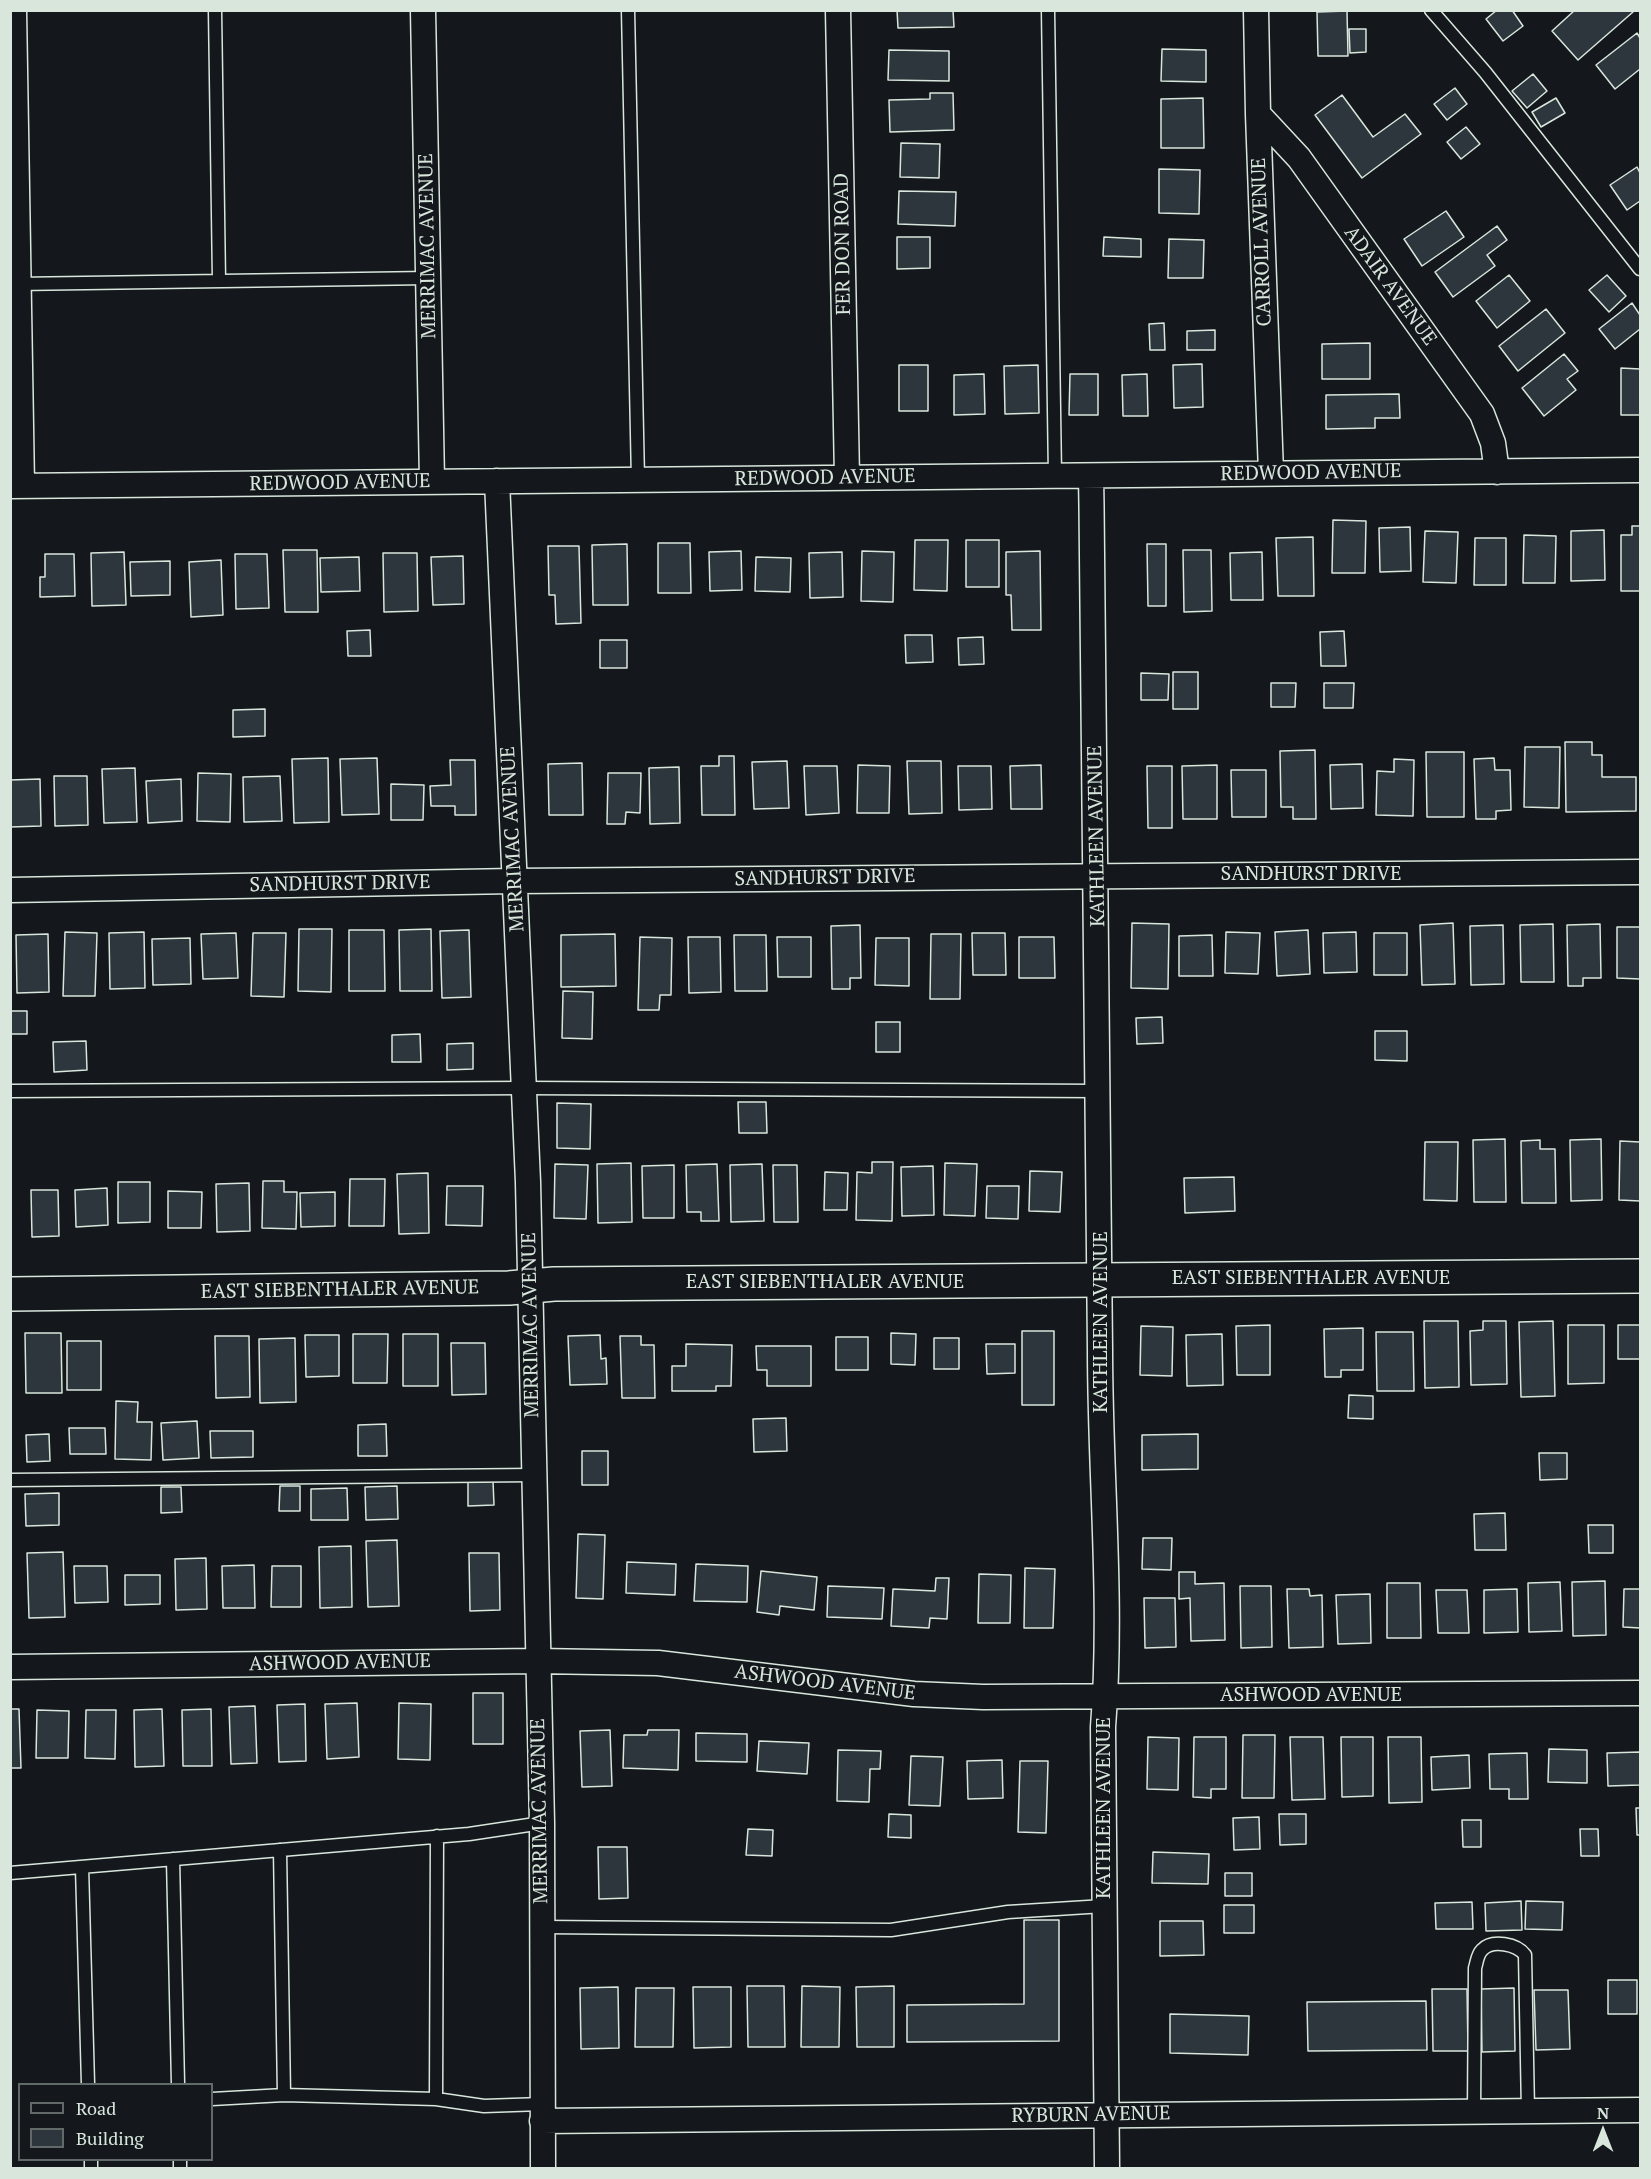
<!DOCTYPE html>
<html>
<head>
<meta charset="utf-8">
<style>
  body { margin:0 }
  #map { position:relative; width:1651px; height:2179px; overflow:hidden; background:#14181c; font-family:"PT Serif",serif }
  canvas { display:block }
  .frame { position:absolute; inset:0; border:12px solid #d8e6dc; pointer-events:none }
  .legend { position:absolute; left:18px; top:2083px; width:195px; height:78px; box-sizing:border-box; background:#14181c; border:2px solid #626a69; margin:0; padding:8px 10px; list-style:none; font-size:18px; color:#d8e6dc }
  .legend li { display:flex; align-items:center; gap:12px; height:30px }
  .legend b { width:30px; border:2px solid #626a69 }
  .north { position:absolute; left:1573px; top:2101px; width:60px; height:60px; -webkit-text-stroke:4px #14181c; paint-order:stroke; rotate:0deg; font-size:16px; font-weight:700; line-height:24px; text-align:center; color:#d8e6dc }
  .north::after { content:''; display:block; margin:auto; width:21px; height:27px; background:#d8e6dc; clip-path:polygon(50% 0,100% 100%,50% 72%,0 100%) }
</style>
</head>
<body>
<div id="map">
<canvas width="1651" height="2179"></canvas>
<div class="frame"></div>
<ul class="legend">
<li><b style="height:8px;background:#14181c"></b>Road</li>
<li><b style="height:16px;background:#2c363c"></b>Building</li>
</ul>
<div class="north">N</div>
</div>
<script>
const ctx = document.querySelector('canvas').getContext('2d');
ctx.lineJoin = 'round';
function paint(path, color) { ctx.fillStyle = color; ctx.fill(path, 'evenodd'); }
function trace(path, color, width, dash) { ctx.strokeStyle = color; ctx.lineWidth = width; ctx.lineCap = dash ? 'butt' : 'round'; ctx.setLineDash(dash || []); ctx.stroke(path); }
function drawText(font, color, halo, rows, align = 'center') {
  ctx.font = font + ' "PT Serif",serif'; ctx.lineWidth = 4.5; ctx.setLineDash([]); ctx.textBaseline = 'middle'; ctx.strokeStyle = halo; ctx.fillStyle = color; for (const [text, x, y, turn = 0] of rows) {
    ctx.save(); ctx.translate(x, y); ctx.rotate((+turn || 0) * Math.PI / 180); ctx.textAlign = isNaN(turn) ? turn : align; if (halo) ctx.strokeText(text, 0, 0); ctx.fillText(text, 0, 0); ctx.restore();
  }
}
const building = new Path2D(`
  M897,10H953L954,27L898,28Z
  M1497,10H1512L1523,26L1503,41L1486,19Z
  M1575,10H1631L1633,12L1578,60L1552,31Z
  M1347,11L1348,56H1318L1317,12Z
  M1349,29H1366V52L1350,53Z
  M1637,33L1640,38V69L1615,89L1596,65Z
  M1162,49L1206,50V82L1161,81Z
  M889,50L949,51V81L888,80Z
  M1533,74L1547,91L1527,108L1512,91Z
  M1455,88L1467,104L1447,120L1434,104Z
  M930,93H953L954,130L890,132L889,100L930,99Z
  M1342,95L1373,137L1405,114L1421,134L1362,178L1315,115Z
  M1203,98L1204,148H1161V99Z
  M1556,98L1565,113L1541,127L1532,112Z
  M1466,127L1480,144L1461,159L1447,142Z
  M901,143L940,144L939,178L900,177Z
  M1637,167L1640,173V201L1627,210L1610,185Z
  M1159,169L1200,170L1199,214L1159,213Z
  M899,191L956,192L955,226L898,224Z
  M1446,211L1464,237L1422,266L1404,239Z
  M1497,226L1507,240L1487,255L1495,266L1453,297L1435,272Z
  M897,237H930V268L897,269Z
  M1104,237L1141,239V257L1103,256Z
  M1169,239L1204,240L1203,278H1168Z
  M1509,275L1530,301L1497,328L1476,301Z
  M1607,275L1626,296L1609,312L1589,290Z
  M1632,303L1640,315V329L1615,349L1599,329Z
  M1546,309L1565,333L1518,371L1499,346Z
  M1164,323L1165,350H1150L1149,324Z
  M1215,330V350H1187V331Z
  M1370,343V379H1322V344Z
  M1564,354L1578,371L1567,379L1576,390L1544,416L1522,388Z
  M1202,364L1203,407L1174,408L1173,365Z
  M899,365H928V411H899Z
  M1038,365L1039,413L1005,414L1004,366Z
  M1621,368L1640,369V415H1621Z
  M984,374L985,414L954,415V375Z
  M1070,374H1098V415H1069Z
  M1147,374L1148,416H1123L1122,375Z
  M1399,394L1400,418H1375V428L1326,429V395Z
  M1333,520L1366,521L1365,573H1332Z
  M1632,526H1640V591H1621V535H1632Z
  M1410,527L1411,571L1380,572L1379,528Z
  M1604,530L1605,580L1571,581V531Z
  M1425,531L1458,532L1456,583L1423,582Z
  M1524,535L1556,536L1555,583H1523Z
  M1313,537L1314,596H1278L1276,538Z
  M1475,538H1506V585H1474Z
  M915,540H948L947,591L914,590Z
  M966,540H999V587H966Z
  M658,543H690L691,593H658Z
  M627,544L628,605H593L592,545Z
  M1147,544H1166V606H1148Z
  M548,546H579L581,623L556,624L555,595H549Z
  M283,550H317L318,612H285Z
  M1183,550H1211L1212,611L1184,612Z
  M741,551L742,590L710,591L709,552Z
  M862,551L894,552L893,602L861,601Z
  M1040,551L1041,630H1012L1011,595H1006V552Z
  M124,552L126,605L92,606L91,553Z
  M842,552L843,597L810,598L809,553Z
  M1262,552L1263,600H1231L1230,553Z
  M383,553H417L418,611L384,612Z
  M45,554H74L75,596L40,597V577H45Z
  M235,554H267L269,608L236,609Z
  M463,556L464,604L433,605L431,557Z
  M359,557L360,591L321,592L320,558Z
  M756,557L791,558L790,592L755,591Z
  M221,560L223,615L191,617L189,562Z
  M170,561V595L131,596L130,562Z
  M370,630L371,656H348L347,631Z
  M1344,631L1346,666H1321L1320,632Z
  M905,635H932L933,662L906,663Z
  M983,637L984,664L959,665L958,638Z
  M600,640H627V668H600Z
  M1173,672H1198V709H1173Z
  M1141,673L1169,674L1168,700H1141Z
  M1271,683H1296L1295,707H1271Z
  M1324,683H1354L1353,708H1324Z
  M265,709V736L233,737V710Z
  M1565,742H1592V755H1602V777H1636V811L1566,812Z
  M1525,747H1560L1559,808L1524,807Z
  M1315,750L1316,819H1293V807H1281L1280,751Z
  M1426,752H1464V817H1427Z
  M719,756H734L735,815H702L701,766H719Z
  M328,758L329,822L294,823L292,759Z
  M377,758L379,814L342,815L340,759Z
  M1494,758L1495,770H1510L1511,810L1496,811V819H1476L1474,759Z
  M1394,759L1414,760L1413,816L1376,815L1377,771L1394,772Z
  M450,760H475L476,815H455V806H431L430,786L451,785Z
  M787,761L789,808L754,809L752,762Z
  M907,761H941L942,813L909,814Z
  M582,763L583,815H549L548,764Z
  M1362,764L1363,808L1331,809L1330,765Z
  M858,765L890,766L889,813H857Z
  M1041,765L1042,809H1011L1010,766Z
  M1217,765V819H1183L1182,766Z
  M804,766H837L839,813L806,815Z
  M958,766H991L992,809L959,810Z
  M1147,766H1172V828H1148Z
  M679,767L680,823L650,824L649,768Z
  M135,768L137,822L104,823L102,769Z
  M1231,770H1266V817H1232Z
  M198,773L231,774L230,822L197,821Z
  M608,773H641L640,813L626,812L625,824H607Z
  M54,776H87L88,825L55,826Z
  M280,776L282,821L244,822L243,777Z
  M40,779L41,826L10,827V780Z
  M181,779L182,821L148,823L146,781Z
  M391,784L424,785L423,820H391Z
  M1132,923L1169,924L1168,989L1131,988Z
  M1453,923L1455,984L1422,985L1420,925Z
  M1553,924L1554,982H1521L1520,925Z
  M1600,924L1601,978H1583V986H1568L1567,925Z
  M860,925L861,978H850V989H832L831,926Z
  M1503,925L1504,984L1471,985L1470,926Z
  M1617,927H1640V979L1617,978Z
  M299,929H332L331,992L298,991Z
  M431,929L432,991H400L399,930Z
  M349,930H384L385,991H349Z
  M469,930L471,997L442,998L440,931Z
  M1308,930L1310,974L1277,976L1275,932Z
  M65,932L97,933L95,996H63Z
  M144,932L145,988L110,989L109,933Z
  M1226,932L1260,933L1258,974L1225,973Z
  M1356,932L1357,972L1324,973L1323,933Z
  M236,933L238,978L203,979L201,934Z
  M253,933H286L284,997L251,996Z
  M972,933H1005L1006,975H973Z
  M1374,933H1407V975H1374Z
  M48,934L49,992L17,993L16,935Z
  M615,934L616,986L561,987V935Z
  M931,934H961L960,999H930Z
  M734,935H766L767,991H735Z
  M1212,935L1213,976H1179V936Z
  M640,937L672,938L671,995H660L659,1010H638Z
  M688,937H720L721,992L689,993Z
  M777,937H811V977H778Z
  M1019,937H1054L1055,978H1019Z
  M190,938L191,984L153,985L152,939Z
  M876,938H909V986L875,985Z
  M563,991L593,992L592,1039L562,1038Z
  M10,1011H27V1034H10Z
  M1162,1017L1163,1043L1137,1044L1136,1018Z
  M876,1022H900V1052H876Z
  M1375,1031H1407V1061L1375,1060Z
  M420,1034L421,1062H392V1035Z
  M86,1041L87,1070L54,1072L53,1042Z
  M473,1043V1069L447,1070V1044Z
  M738,1102H766L767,1133H739Z
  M557,1103L591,1104L590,1149L557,1148Z
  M1505,1139L1506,1202H1474L1473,1140Z
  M1601,1139L1602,1200L1571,1201L1570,1140Z
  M1540,1140V1149H1555L1556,1203H1522L1521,1141Z
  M1620,1141L1640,1142V1201L1619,1200Z
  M1425,1142H1458L1457,1201L1424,1200Z
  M872,1162H893L892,1221L856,1220L857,1172L872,1173Z
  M631,1163L632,1222L598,1223L597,1164Z
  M945,1163L977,1164L975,1216L944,1215Z
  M555,1164L588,1165L586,1219L554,1218Z
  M717,1164L719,1221H701V1212H687L686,1165Z
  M762,1164L764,1221L731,1222L730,1165Z
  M674,1165V1218H643L642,1166Z
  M773,1165H797L798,1222H774Z
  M933,1166L934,1215L902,1216L901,1167Z
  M1030,1171L1062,1172L1060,1212L1029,1211Z
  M825,1172L848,1173L847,1210H824Z
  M428,1173L429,1233L399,1234L397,1174Z
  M1234,1177L1235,1211L1185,1213L1184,1178Z
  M350,1179H385L384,1226H349Z
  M263,1181H284V1192H297L296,1229L262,1228Z
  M118,1182H150V1222L118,1223Z
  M249,1183L250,1231L217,1232L216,1184Z
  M447,1186H483L482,1226L446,1225Z
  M987,1186H1019L1018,1219L986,1218Z
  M107,1188L108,1225L76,1227L75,1190Z
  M31,1190H58L59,1236L32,1237Z
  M168,1191L202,1192L201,1228H168Z
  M335,1192V1226L301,1227L300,1193Z
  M1424,1321H1458L1459,1387L1425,1388Z
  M1483,1321H1506L1507,1384L1471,1385L1470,1331L1483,1330Z
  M1553,1321L1555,1396L1521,1397L1519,1322Z
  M1270,1325V1375H1237L1236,1326Z
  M1568,1325H1604V1383L1568,1384Z
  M1618,1325H1640V1359H1618Z
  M1141,1326L1173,1327L1172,1376L1140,1375Z
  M1363,1328V1370H1341V1377H1325L1324,1329Z
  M1022,1331H1054V1405H1022Z
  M1376,1332H1413L1414,1391H1377Z
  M25,1333H61L62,1393H26Z
  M891,1333L916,1334L915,1365L891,1364Z
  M353,1334H388L387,1383H353Z
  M403,1334H438V1386H403Z
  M1222,1334L1223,1385L1187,1386L1186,1335Z
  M305,1335H339V1376L306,1377Z
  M600,1335L601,1359L606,1358L607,1384L570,1385L568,1336Z
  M215,1336H249L250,1397L216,1398Z
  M620,1336H641V1345H654L655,1398H622Z
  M836,1337H868V1370H836Z
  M295,1338L296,1402L260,1403L259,1339Z
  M934,1338H959V1369H934Z
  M67,1341H101V1390H67Z
  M451,1343H485L486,1394L452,1395Z
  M686,1344L732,1345L731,1386H716V1391H672V1366H686Z
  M986,1344H1015V1373L987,1374Z
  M756,1346H811V1386H767V1370H757Z
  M1349,1395L1373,1396V1419L1348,1418Z
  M116,1401L138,1402L137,1422H152L151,1460L115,1459Z
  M786,1418L787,1451L754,1452L753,1419Z
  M197,1421L199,1458L163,1460L161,1423Z
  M386,1424L387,1456H358V1425Z
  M69,1428H105L106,1454H70Z
  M210,1431H253V1457L211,1458Z
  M49,1434L50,1461L27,1462L26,1435Z
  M1198,1434V1469L1142,1470V1435Z
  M582,1451H608V1485H582Z
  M1539,1453H1567V1479L1540,1480Z
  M493,1481L494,1505L468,1506V1482Z
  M280,1486H300V1511H279Z
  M397,1486L398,1519L366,1520L365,1487Z
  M161,1487H181L182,1512L161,1513Z
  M347,1488L348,1520H311V1489Z
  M59,1493V1525L26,1526L25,1494Z
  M1505,1513L1506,1550H1475L1474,1514Z
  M1588,1525H1613V1553H1589Z
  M578,1534L605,1535L603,1599L576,1598Z
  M1143,1538H1172L1171,1570L1142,1569Z
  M397,1540L399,1606L368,1607L366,1541Z
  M351,1546L352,1607L320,1608L319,1547Z
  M63,1552L65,1617L29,1618L27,1553Z
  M469,1553H499L500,1610L470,1611Z
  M206,1558L207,1609L176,1610L175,1559Z
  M627,1562L676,1564L675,1595L626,1593Z
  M696,1564L748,1566L747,1602L694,1601Z
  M254,1565L255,1608H223L222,1566Z
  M74,1566H107L108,1602L75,1603Z
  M272,1566H301V1607H271Z
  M1025,1568L1055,1569L1053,1628H1024Z
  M761,1571L817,1577L814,1610L780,1606L779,1615L757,1612Z
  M1179,1572H1195V1584L1224,1583L1225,1640L1191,1641L1190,1598L1179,1599Z
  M979,1574L1011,1575L1010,1623H978Z
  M125,1575H160V1604L125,1605Z
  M936,1578H949L947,1619L930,1618L929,1628L891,1626L893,1589L935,1591Z
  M1605,1581L1606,1635L1573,1636L1572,1582Z
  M1560,1582L1562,1631L1529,1632L1528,1583Z
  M1387,1583H1420L1421,1638H1387Z
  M828,1586L884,1588L882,1619L827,1617Z
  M1240,1586H1271L1272,1647L1241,1648Z
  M1287,1589H1309L1310,1596L1322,1595L1323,1647L1289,1648Z
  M1517,1589L1518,1632L1484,1633V1590Z
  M1624,1589H1640V1628L1623,1627Z
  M1436,1590H1467L1469,1633H1438Z
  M1370,1594L1371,1643L1338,1644L1336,1595Z
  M1144,1598H1175L1176,1647L1145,1648Z
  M473,1693H503V1744H473Z
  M357,1703L359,1757L327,1759L325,1704Z
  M399,1703L431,1704L430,1760L398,1759Z
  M305,1704L306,1761L279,1762L277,1705Z
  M255,1706L257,1763L231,1764L229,1707Z
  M10,1709H19L21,1768H10Z
  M162,1709L164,1766L135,1767L134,1710Z
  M211,1709L212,1766H183L182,1710Z
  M37,1710L69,1711L68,1758H36Z
  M86,1710H116L115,1759L85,1758Z
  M610,1730L612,1786L582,1787L580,1731Z
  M648,1730H679L678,1770L623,1768L624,1735H647Z
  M696,1733L747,1734V1762L696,1761Z
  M1243,1735H1275L1274,1798H1242Z
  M1148,1737L1179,1738L1178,1790L1147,1789Z
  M1194,1737H1226V1789H1211V1798L1193,1797Z
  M1290,1737H1323L1325,1799L1292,1800Z
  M1341,1737H1373V1796L1342,1797Z
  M1388,1737H1421L1422,1802L1389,1803Z
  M759,1741L809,1743L807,1774L757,1771Z
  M1549,1749L1587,1750V1783L1548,1782Z
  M838,1750L881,1751L880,1769H870L869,1802L837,1801Z
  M1640,1752V1785L1608,1786L1607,1753Z
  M1527,1753L1528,1799H1509V1789H1490L1489,1754Z
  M1469,1755L1470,1788L1432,1790L1431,1757Z
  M911,1756L943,1757L940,1806L909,1805Z
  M1002,1760L1003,1798L968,1799L967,1761Z
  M1020,1761H1048L1046,1833L1018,1832Z
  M1636,1808H1640V1835H1637Z
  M889,1814L911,1815V1838L888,1837Z
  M1279,1814H1306V1844L1280,1845Z
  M1259,1817L1260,1849L1234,1850L1233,1818Z
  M1462,1820H1481V1847H1463Z
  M748,1829L773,1830L772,1856L746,1855Z
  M1580,1829H1598L1599,1856H1581Z
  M598,1847H627L628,1898L599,1899Z
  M1153,1852L1209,1854L1208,1884L1152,1883Z
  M1225,1873H1252V1896H1225Z
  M1521,1901L1522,1930L1486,1931L1485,1903Z
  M1526,1901L1563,1902L1562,1930L1525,1929Z
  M1472,1902L1473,1929H1436L1435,1903Z
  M1224,1905H1254V1933H1224Z
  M1024,1920H1059V2041L907,2042V2005L1024,2004Z
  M1160,1921H1203L1204,1955L1160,1956Z
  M1608,1980H1637V2014H1608Z
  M747,1986H784L785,2047H748Z
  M802,1986L840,1987L839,2047H801Z
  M894,1986V2047H857L856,1987Z
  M618,1987L619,2048L581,2049L580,1988Z
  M693,1987H731V2047L694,2048Z
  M636,1988H674L673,2047H635Z
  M1514,1988L1515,2051L1482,2052L1481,1989Z
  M1432,1989H1467L1468,2051H1433Z
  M1534,1990H1568L1570,2049L1536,2050Z
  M1426,2001L1427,2050L1308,2051L1307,2002Z
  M1170,2014L1249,2016L1248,2055L1170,2053Z`);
paint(building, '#2c363c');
trace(building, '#d8e6dc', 1.5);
const lane = new Path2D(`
  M215,10L219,281
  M628,10L638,480
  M1048,10L1055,476
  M1431,10L1485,72L1640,269
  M16,284L429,278
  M10,1091L524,1088L1099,1091
  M10,1480L534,1475
  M280,1850L284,2095
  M173,1859L178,2084
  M82,1867L88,2084
  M10,1873L469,1834L542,1823
  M542,1927L891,1930L1008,1912L1104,1906
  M212,2099L284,2095L436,2099L484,2106L542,2104
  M436,2099L437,1836
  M1474,2112L1475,1968C1477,1962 1477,1955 1482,1950C1492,1939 1517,1944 1525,1955L1528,2111
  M91,2160V2168
  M180,2160V2168`);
const street = new Path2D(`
  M14,10L22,486
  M423,10L432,481
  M838,10L847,478
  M1256,10L1258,114L1271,473
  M1258,114L1299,158L1482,414L1493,443L1497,472
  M1091,476C1096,767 1099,1058 1100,1350C1100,1476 1113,1602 1103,1727L1107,2168
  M497,481L528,1182L542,1823L543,2168
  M10,486L1640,470
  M10,890L514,881L1640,872
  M10,1667L537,1661L658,1663L914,1694L983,1697L1640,1693
  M542,2121L1640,2110`);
const secondary = new Path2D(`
  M10,1294L509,1288L554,1284L1640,1276`);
trace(lane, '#d8e6dc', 15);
trace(street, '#d8e6dc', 27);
trace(secondary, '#d8e6dc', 36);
trace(lane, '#14181c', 12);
trace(street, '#14181c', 24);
trace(secondary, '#14181c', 33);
drawText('20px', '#d8e6dc', '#14181c', [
  ["CARROLL AVENUE",1262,242,-92],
  ["FER DON ROAD",843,244,-91],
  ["MERRIMAC AVENUE",428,246,-91],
  ["ADAIR AVENUE",1390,286,54],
  ["REDWOOD AVENUE",1311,473,-1],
  ["REDWOOD AVENUE",825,478,-1],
  ["REDWOOD AVENUE",340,483,-1],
  ["KATHLEEN AVENUE",1097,836,-91],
  ["MERRIMAC AVENUE",513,839,-93],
  ["SANDHURST DRIVE",1311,874],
  ["SANDHURST DRIVE",825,878,-1],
  ["SANDHURST DRIVE",340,884,-1],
  ["EAST SIEBENTHALER AVENUE",1311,1278],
  ["EAST SIEBENTHALER AVENUE",825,1282],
  ["EAST SIEBENTHALER AVENUE",340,1290,-1],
  ["KATHLEEN AVENUE",1101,1322,-90],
  ["MERRIMAC AVENUE",531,1325,-91],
  ["ASHWOOD AVENUE",340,1663,-1],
  ["ASHWOOD AVENUE",825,1683,7],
  ["ASHWOOD AVENUE",1311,1695],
  ["KATHLEEN AVENUE",1104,1808,-90],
  ["MERRIMAC AVENUE",540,1811,-91],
  ["RYBURN AVENUE",1091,2115,-1]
]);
</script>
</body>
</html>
